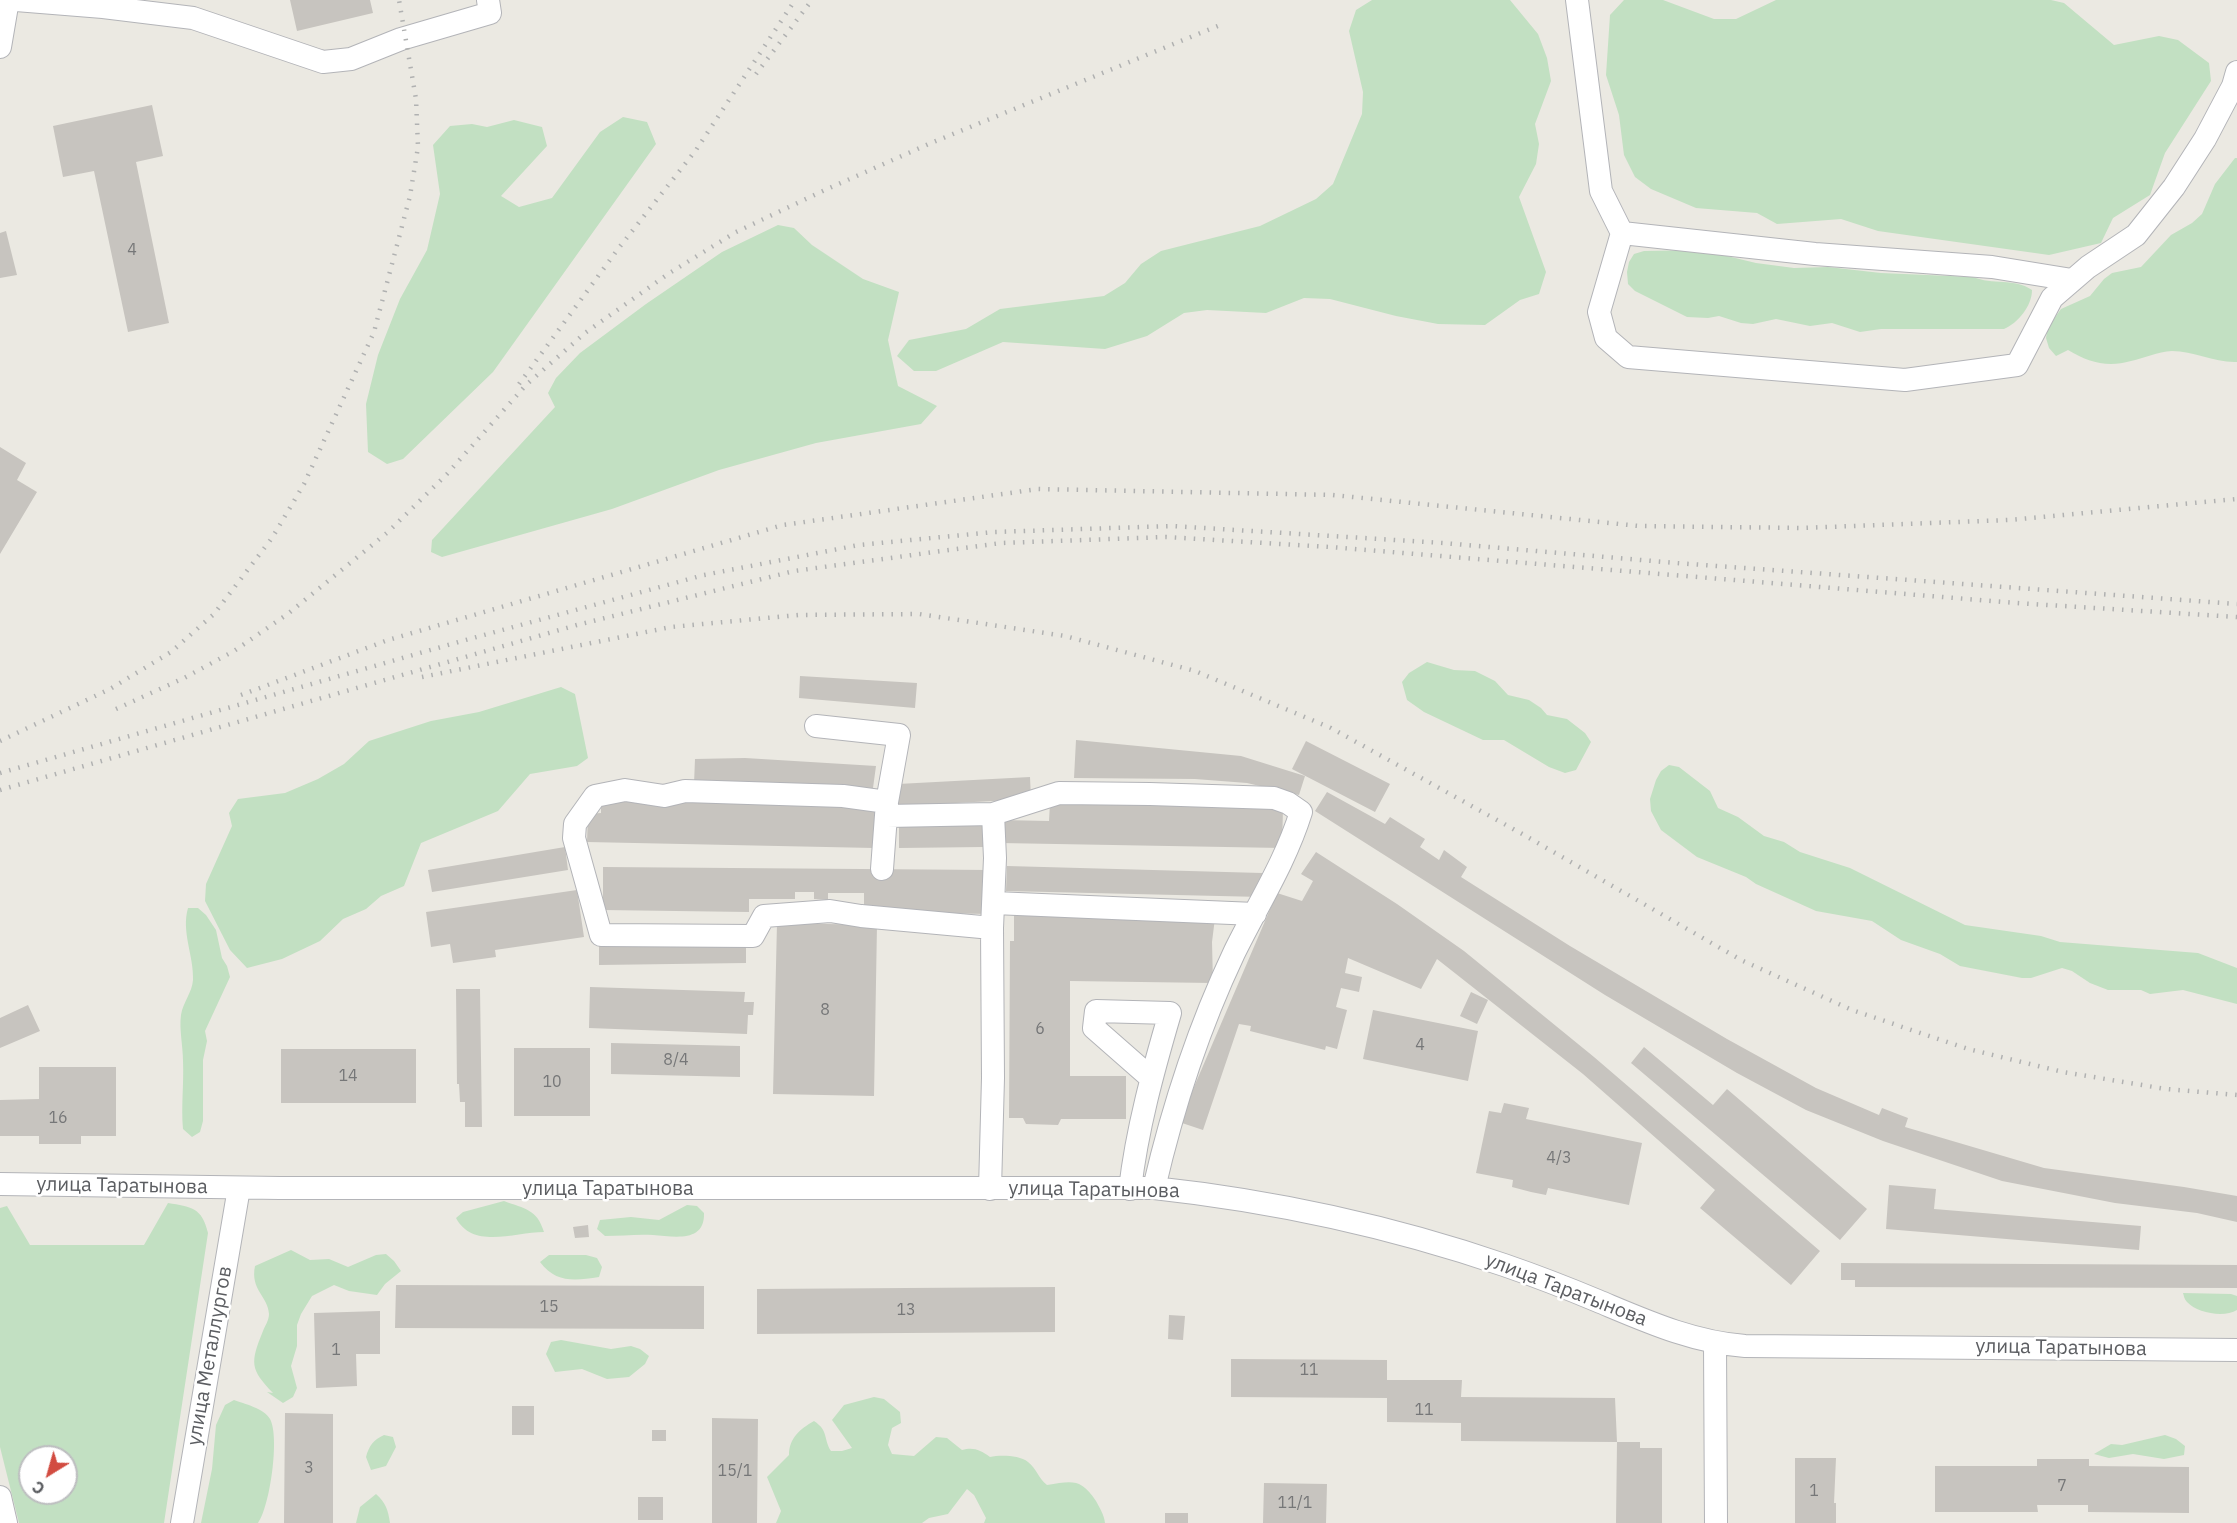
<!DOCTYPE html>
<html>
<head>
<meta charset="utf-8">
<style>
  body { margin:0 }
  #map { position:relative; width:2237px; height:1523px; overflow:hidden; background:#ebe9e2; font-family:"IBM Plex Sans",sans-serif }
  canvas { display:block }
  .north { position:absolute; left:18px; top:1445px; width:60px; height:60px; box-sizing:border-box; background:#fff; border:2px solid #bdbec0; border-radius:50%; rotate:217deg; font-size:16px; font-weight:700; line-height:24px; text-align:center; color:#5b5d61 }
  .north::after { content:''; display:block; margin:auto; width:21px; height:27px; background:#d24c41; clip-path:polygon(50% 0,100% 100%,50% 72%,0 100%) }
</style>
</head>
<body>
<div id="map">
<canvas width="2237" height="1523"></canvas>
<div class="north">С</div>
</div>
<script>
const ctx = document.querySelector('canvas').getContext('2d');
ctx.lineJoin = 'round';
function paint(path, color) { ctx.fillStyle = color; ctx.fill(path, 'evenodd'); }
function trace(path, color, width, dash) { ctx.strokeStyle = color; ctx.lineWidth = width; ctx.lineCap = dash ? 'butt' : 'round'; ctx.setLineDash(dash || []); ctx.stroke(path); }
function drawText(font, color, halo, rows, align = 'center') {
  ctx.font = font + ' "IBM Plex Sans",sans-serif'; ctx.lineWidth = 5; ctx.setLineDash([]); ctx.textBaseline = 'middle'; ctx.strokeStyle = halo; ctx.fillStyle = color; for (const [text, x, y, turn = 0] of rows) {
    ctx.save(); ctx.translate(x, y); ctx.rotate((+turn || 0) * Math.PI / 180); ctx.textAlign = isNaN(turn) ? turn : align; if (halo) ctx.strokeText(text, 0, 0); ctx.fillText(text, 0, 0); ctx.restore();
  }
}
paint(new Path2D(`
  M1372,0H1510L1538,34L1547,58L1551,81L1535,124L1539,144L1536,164L1519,197L1546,272L1539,294L1520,300L1485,325L1438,324L1396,316L1330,299L1304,298L1266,313L1207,310L1184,313L1147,336L1105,349L1003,342L936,371H914L897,356L909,340L966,329L1000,309L1104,296L1125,283L1141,264L1161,251L1260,226L1316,199L1333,184L1362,114L1363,92L1349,31L1356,10Z
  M1624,0H1663L1714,19H1736L1776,0H2051L2064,3L2114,45L2159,36L2178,40L2209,63L2211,81L2165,153L2150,195L2113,218L2101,243L2049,255L1878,231L1841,219L1777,224L1757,213L1696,208L1651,189L1635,177L1624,155L1619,115L1606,75L1610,15Z
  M623,117L647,122L656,144L493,372L403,459L387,464L368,452L366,404L378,355L400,299L427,250L440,194L433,145L450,126L472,124L487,127L514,120L542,127L547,146L501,196L519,207L552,198L600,132Z
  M2235,158H2237V362C2215,363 2194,351 2172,351C2157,352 2145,358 2131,361C2107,368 2088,362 2068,350L2056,356L2049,348L2046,338L2048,327L2061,309L2090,296L2104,279L2112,273L2141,267L2171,235L2192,223L2202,214L2215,184Z
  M778,225L794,228L812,245L863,279L899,292L888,340L898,386L937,406L921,424L816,443L719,470L612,509L442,557L431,552L432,540L555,407L548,393L556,378L580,353L646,304L722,252Z
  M1702,250L1756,263L1794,268L1828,267L1881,273L1973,277C1992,285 2015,278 2032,290C2032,306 2018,323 2004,329H1881L1860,332L1832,323L1810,326L1776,319L1753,324L1741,323L1719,316L1708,318L1687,317L1635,291L1628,284L1627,272L1629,262L1634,254L1644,251Z
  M1427,662L1454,670L1475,671L1495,681L1508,695L1529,700L1541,708L1547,715L1567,719L1585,733L1591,742L1576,770L1565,773L1549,767L1504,740H1483L1424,712L1407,700L1402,682L1409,673Z
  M561,687L575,694L588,758L577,766L530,774L498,811L421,843L404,886L381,896L366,909L343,919L320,941L282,959L247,968L230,950L205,901L206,884L232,826L229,813L238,799L285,793L318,779L344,764L369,741L431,721L479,712Z
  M1669,765L1679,767L1710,791L1718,808L1738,817L1764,836L1784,842L1800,852L1850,868L1965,925L2041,936L2060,942L2198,953L2237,968V1004L2183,990L2150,994L2141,990H2108L2090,983L2072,971L2062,968L2031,978H2022L1960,966L1940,954L1901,940L1872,921L1816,911L1756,884L1746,877L1697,857L1661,830L1651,811L1650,799L1656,780L1661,771Z
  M188,908H198L206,915L216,930L222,958L227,966L230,977L205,1031L207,1041L203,1060V1121L200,1132L192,1137L183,1129C181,1106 184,1084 183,1061C183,1046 179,1029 181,1015C183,1002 192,993 193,980C194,956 181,932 188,908Z
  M504,1201C525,1209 537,1209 544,1232C515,1232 473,1250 456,1218L463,1212Z
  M168,1203C191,1207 202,1207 208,1233L164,1523H19L0,1447V1208L7,1206L30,1245H144ZM30,1457H66V1493H30Z
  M687,1205L697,1206L704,1213C705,1244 672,1236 653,1235C637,1234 621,1236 605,1236L597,1229L600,1220L631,1217L659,1220Z
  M291,1250L310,1260L329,1259L348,1267L376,1255L386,1254L394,1261L401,1271L385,1284L377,1295L349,1291L334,1285L312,1296L301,1314L297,1325V1346L291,1366L297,1388L293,1397L283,1403L267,1392L273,1393C250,1369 250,1363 263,1331C265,1326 269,1320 269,1314C268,1296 250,1290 255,1266Z
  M549,1255H586L597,1258L602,1267L599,1277C574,1281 556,1283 540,1262Z
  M2183,1293L2231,1294L2237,1296V1310C2224,1318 2197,1313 2187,1302C2184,1299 2184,1296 2183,1293Z
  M561,1340L611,1349L631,1346L640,1349L649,1356L645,1364L629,1377L607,1379L582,1369L555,1372L546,1354L551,1342Z
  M874,1397L884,1399L900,1412L901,1423L892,1428L888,1445L892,1454L914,1456L936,1437L947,1438L962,1450C974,1447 980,1450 990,1457C1000,1455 1019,1455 1028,1462C1036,1468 1039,1479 1047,1485C1072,1481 1081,1478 1096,1501C1100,1509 1104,1514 1105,1523H984L986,1518L974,1495L967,1489L948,1514L929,1518L922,1523H776L781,1511L767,1477L789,1455C789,1438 800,1429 814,1421C829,1431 823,1438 831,1451H842L852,1448L832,1420L844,1405Z
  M234,1400C244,1404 264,1408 270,1419C280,1437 270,1507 258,1523H201L212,1469L216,1425L225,1405Z
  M384,1435L393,1437L396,1447L386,1466L371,1470L366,1457C369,1446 373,1440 384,1435Z
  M2165,1435L2176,1439L2185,1446L2184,1455L2164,1459L2133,1454L2109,1458L2094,1454L2111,1444L2122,1445Z
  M376,1494C386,1503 388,1510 390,1523H356L360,1507Z`), '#c2e0c2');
paint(new Path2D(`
  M290,0H370L373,13L297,31Z
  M152,105L163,156L136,162L169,323L128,332L94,171L63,177L53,126Z
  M6,231L17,275L0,278V233Z
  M0,447L26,463L17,480L37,492L0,554Z
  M800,676L917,683L915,708L799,698Z
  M1076,740L1241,756L1305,776L1299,795L1247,783L1195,779L1074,778Z
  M1306,741L1390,784L1375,812L1292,769Z
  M745,758L876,766L873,788L694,784L695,759Z
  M1030,777L1031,799L899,806L898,784Z
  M1327,792L1385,824L1390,817L1425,839L1420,847L1439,860L1444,850L1467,867L1461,877L1570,946L1727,1039L1816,1088L1879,1115L1882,1108L1908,1118L1905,1127L2044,1168L2184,1187L2237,1196V1222L2197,1213L2115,1203L2002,1181L1883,1141L1806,1110L1737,1073L1605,995L1315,811Z
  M601,798L671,802L876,806L874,848L587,842L588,814L601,813Z
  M1050,803L1283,808L1282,848L1000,843L1001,820L1049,821Z
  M983,821V847L899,848V822Z
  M565,847L568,870L432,892L428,870Z
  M1316,852L1397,904L1464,951L1594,1057L1820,1251L1791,1285L1700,1208L1715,1190L1583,1074L1437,959L1421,989L1348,958L1345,973L1362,977L1359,992L1341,988L1336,1007L1347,1010L1337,1049L1326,1046L1325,1050L1250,1031L1251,1026L1239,1024L1203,1130L1179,1122L1277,893L1302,901L1313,881L1301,874Z
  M1007,866L1262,873V897L1006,891Z
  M603,867L990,870V914L864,912V893H828V900L814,899V892H795V899H749V912L603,910Z
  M577,890L584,937L495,950L496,957L453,963L450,944L431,947L426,912Z
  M1014,913L1215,918L1212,942L1213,983L1070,981V1076H1126V1119H1061L1058,1125L1026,1124L1023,1118H1009L1010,941H1014Z
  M777,923L877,925L874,1096L773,1094Z
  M746,940V963L599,965V941Z
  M590,987L745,992L744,1002H754L753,1015H748L747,1034L589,1028Z
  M456,989H480L482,1127H465V1102H460L459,1084H457Z
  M1471,992L1488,1000L1477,1024L1460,1016Z
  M28,1005L40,1031L0,1048V1018Z
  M1373,1010L1478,1031L1468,1081L1363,1059Z
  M611,1043L740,1046V1077L611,1074Z
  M1644,1047L1713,1105L1727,1089L1867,1209L1840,1240L1631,1063Z
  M514,1048H590V1116H514Z
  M281,1049H416V1103H281Z
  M39,1067H116V1136H81V1144H39V1136H0V1100L39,1099Z
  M1504,1103L1529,1108L1526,1119L1642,1143L1629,1205L1548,1188L1546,1195L1531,1192L1512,1187L1513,1180L1476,1173L1489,1111L1501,1113Z
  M1889,1185L1936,1189L1934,1209L2141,1226L2139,1250L1886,1229Z
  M588,1225L589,1237L575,1238L573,1227Z
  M1841,1263L2237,1265V1288L1855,1287V1280H1841Z
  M396,1285L704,1286V1329L395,1328Z
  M1055,1287V1332L757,1334V1289Z
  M380,1311V1354H356L357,1386L316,1388L314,1313Z
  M1169,1315L1185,1316L1183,1340L1168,1339Z
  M1231,1359L1387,1360V1380H1462L1461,1397L1615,1398L1617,1442L1461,1441V1423L1387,1422V1398L1231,1397Z
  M512,1406H534V1435H512Z
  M285,1413L333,1414V1523H284Z
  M712,1418L758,1419L757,1523H712Z
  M652,1430H666V1441H652Z
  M1617,1442H1640V1448H1662V1523H1616Z
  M1795,1458H1836L1834,1503H1836V1523H1795Z
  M2037,1459H2089V1466L2189,1467V1513L2088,1512V1505H2037L2038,1512H1935V1466H2037Z
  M1264,1483L1327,1484L1326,1523H1263Z
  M638,1497H663V1520H638Z
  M1165,1513H1188V1523H1165Z`), '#c7c4bf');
const minor = new Path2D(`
  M16,0L103,7L193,18L323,62L351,59L401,39L490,13L488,0
  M1577,0L1601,191L1622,233
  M0,47L8,0
  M2072,280L1992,267L1815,254L1622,233L1599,312L1606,338L1628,357L1905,380L2017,365L2052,298L2088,267L2136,235L2174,187L2205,139L2233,86L2237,72
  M816,726L899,735L887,802L882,869
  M887,802L843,796L685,791L664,796L625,790L595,796L575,824L574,838L601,935L753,936L764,916L830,911L861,916L992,928
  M887,816L993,814L1059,793L1150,794L1274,798L1288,803L1301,812C1285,863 1257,906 1234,953C1198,1029 1173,1106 1154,1188
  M994,903L1255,914
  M0,1184L280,1188H1154C1274,1201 1390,1226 1504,1265C1536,1276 1567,1288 1598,1301C1646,1321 1692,1342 1745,1346L2237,1350
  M990,1189L993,1078L992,928L995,858L993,814
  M1130,1189C1137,1129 1153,1071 1170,1013L1096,1011L1094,1028L1151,1078
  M1715,1344L1716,1523
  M0,1497L6,1523
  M182,1523L239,1188`);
trace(minor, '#b3b4b8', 24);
trace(minor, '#fff', 22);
trace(new Path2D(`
  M756,74L812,0
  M519,384L618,249L696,150L795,0
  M422,677L671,627L798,615L919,614L1065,636L1195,671L1331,728L1524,835L1741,960L1852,1010L1968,1049L2063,1072L2166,1089L2237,1095
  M241,695L388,640L783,525L1038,489L1333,495L1639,526L1801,528L2009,520L2237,499
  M116,709L184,678L234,651L289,613L388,532L447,474L526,385L585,333L668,274L736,232L825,190L931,143L1225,23
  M0,741L110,689L171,652L214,614L272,538L304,484L374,332L410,196L418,147L416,99L399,0
  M0,773L462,641L704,575L859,545L994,532L1172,526L1443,543L1676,563L2237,604
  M0,790L577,625L794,571L1001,543L1166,537L1330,547L2016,603L2237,617`), '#b0b1b1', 4.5, [1.5, 8]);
drawText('16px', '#767778', null, [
  ["4",132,250],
  ["8",825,1010],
  ["6",1040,1029],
  ["4",1420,1045],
  ["8/4",676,1060],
  ["14",348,1076],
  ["10",552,1082],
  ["16",58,1118],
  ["4/3",1559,1158],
  ["15",549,1307],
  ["13",906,1310],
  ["1",336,1350],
  ["11",1309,1370],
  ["11",1424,1410],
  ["3",309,1468],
  ["15/1",735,1471],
  ["7",2062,1486],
  ["1",1814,1491],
  ["11/1",1295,1503]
]);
drawText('20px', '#5b5d61', '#fff', [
  ["улица Таратынова",122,1186,1],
  ["улица Таратынова",608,1189],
  ["улица Таратынова",1094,1190,1],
  ["улица Таратынова",1566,1290,21],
  ["улица Таратынова",2061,1348,1],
  ["улица Металлургов",210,1356,-80]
]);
</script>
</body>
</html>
